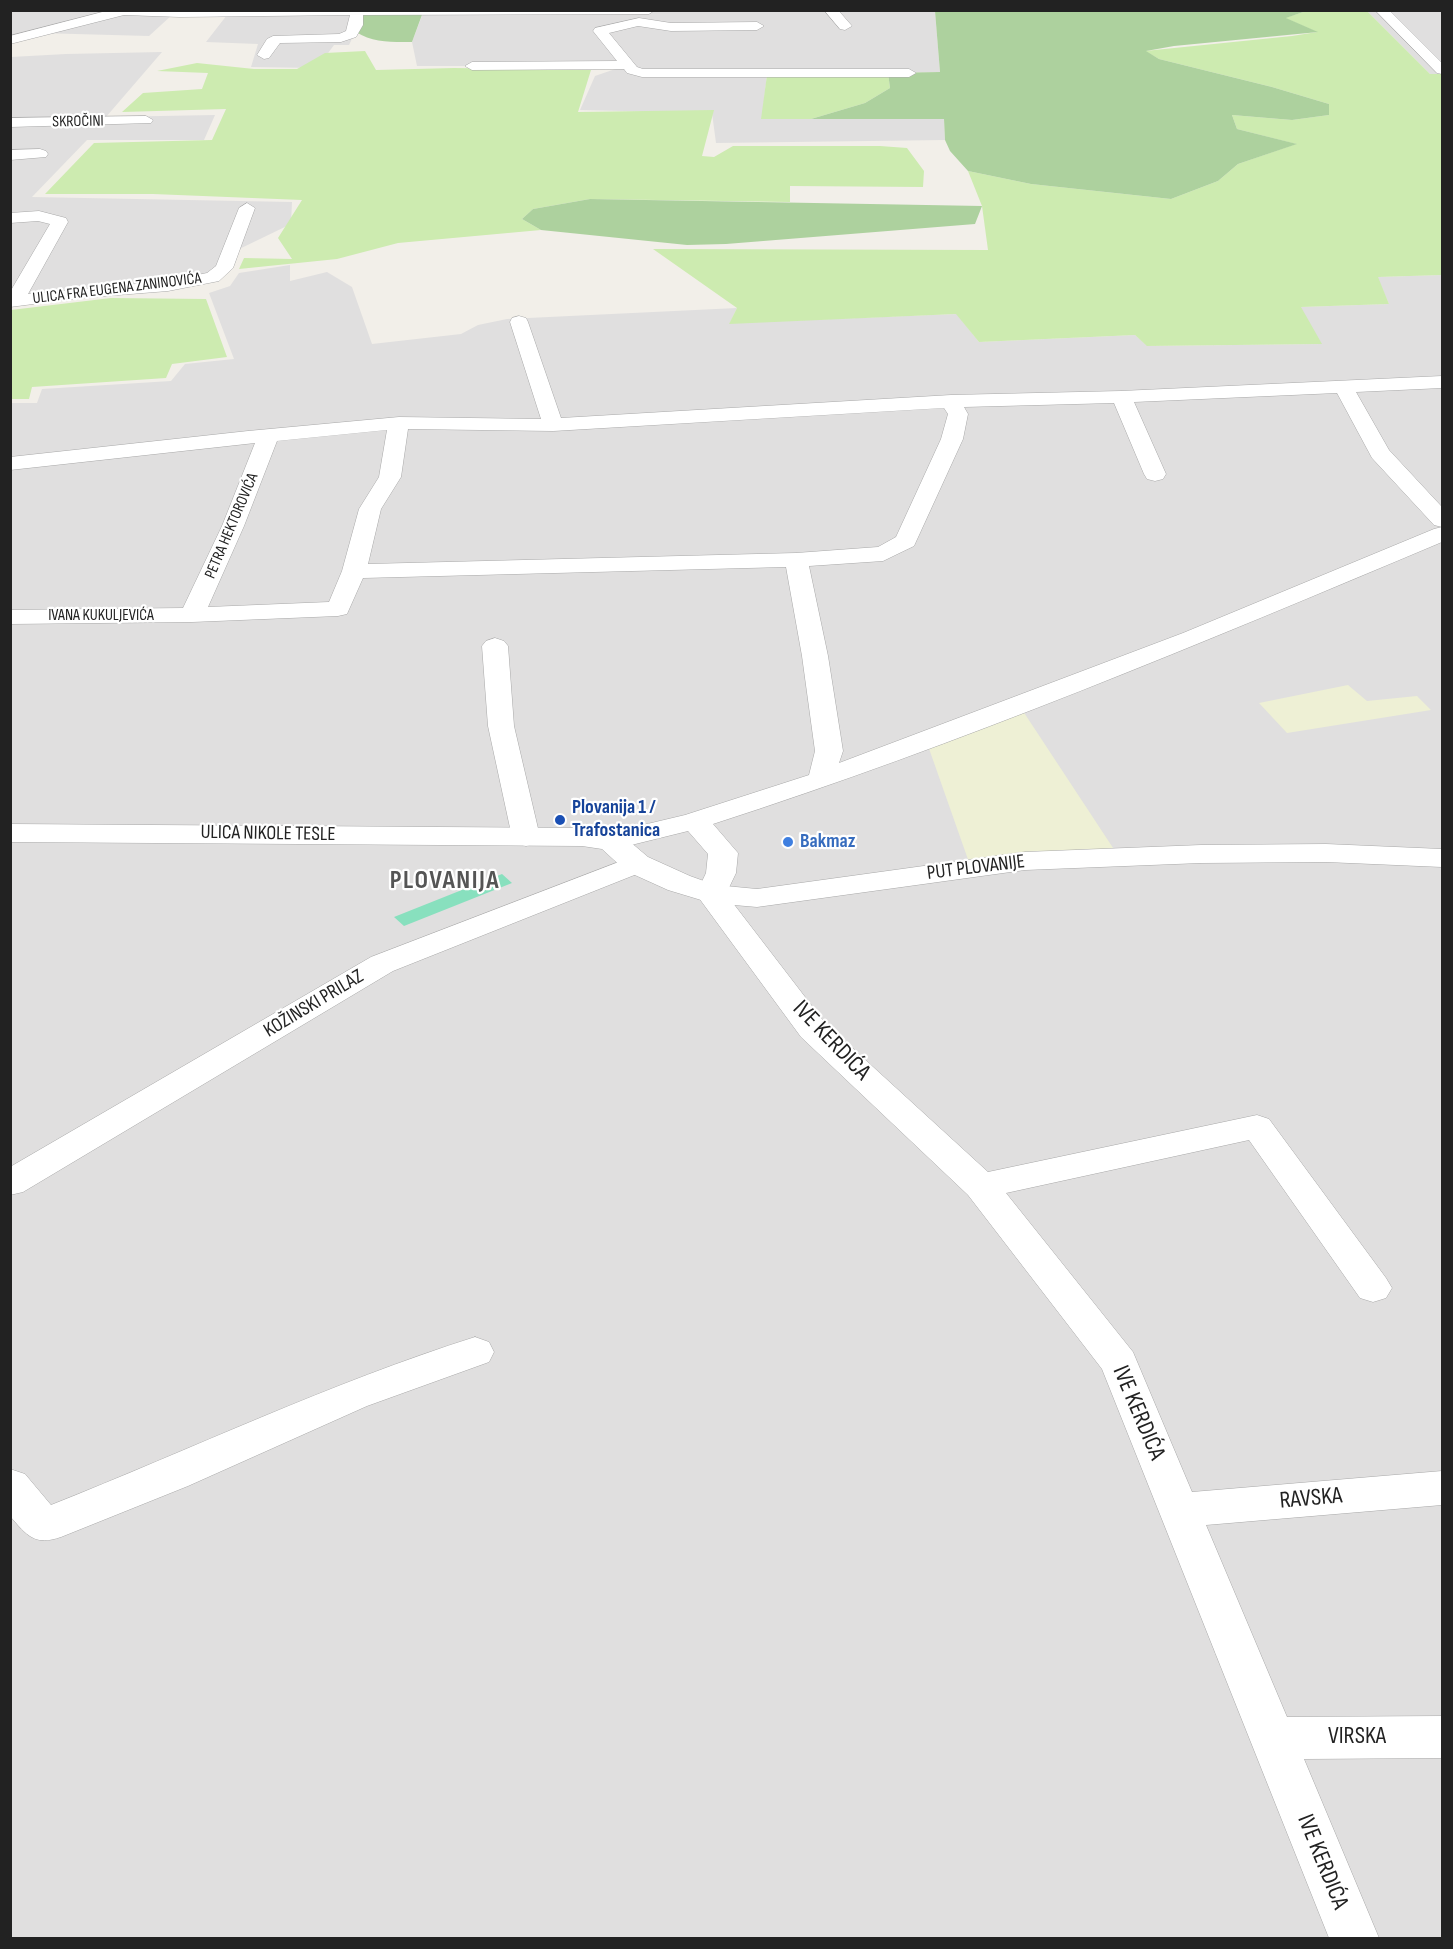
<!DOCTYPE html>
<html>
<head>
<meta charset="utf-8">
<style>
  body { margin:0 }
  #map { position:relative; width:1453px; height:1949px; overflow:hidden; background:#f2efe9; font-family:"Sofia Sans Condensed",sans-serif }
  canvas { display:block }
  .frame { position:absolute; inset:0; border:12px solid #222; pointer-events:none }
</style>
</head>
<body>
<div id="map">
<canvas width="1453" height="1949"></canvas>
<div class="frame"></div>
</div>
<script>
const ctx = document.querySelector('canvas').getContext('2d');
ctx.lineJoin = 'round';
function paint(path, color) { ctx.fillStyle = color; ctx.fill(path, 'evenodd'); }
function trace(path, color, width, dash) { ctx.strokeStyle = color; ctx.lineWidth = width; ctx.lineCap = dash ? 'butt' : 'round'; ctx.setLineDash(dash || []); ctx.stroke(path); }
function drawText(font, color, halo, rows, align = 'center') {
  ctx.font = font + ' "Sofia Sans Condensed",sans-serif'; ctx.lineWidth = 4.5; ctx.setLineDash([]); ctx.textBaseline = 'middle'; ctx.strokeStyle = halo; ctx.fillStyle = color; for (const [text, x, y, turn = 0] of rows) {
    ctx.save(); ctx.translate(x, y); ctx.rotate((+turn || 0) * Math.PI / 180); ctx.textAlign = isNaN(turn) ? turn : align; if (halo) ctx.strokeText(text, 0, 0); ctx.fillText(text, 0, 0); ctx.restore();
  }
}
paint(new Path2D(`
  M11,10L935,11L940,72L767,75L762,119H944L945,140L716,143L712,113L580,110L595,76L624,66H417L412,42L423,13L365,12L349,45H334L317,68L251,67L258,44L206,42L227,15H172L149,36L38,33L11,40Z
  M1367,11H1442V74H1430Z
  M162,52L106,117L215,115L204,140H87L32,197L292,202L291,224L229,254L213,277L11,302V57L66,54Z
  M290,265V281L327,272L352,287L372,344L461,334L478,325L507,319L737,308L730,323L957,314L979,342L1135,335L1148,346L1321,344L1300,307L1389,304L1377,277L1442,275V1938H11V403H37L42,389L171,381L185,364L234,359L209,293L230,286L239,273Z`), '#e0dfdf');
paint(new Path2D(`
  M1348,685L1367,701L1417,696L1431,710L1287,733L1259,703Z
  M1019,705L1119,857L971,868L926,740Z`), '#eef0d5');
paint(new Path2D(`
  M1306,11H1367L1430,74H1442V275L1378,277L1389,304L1301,307L1322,344L1147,346L1135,335L979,342L956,314L729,324L737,308L653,249L988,250L982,206L968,171L1031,184L1171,199L1218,181L1238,164L1296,144L1237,129L1232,115L1292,120L1329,115V104L1272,87L1159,59L1145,51L1292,36L1317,32L1285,18Z
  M365,51L376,70L454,68L591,70L578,112L714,110L702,156L714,157L733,146H880L907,148L924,171L923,187L790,186V202L590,199L533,209L522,219L541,230L398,243L337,259L239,269L244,258L292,259L278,238L302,200L153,194H45L94,143L212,140L226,109L122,112L143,93L202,89L208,73L157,71L197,63L254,69H297L325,53Z
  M888,73L890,88L865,103L811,119H761L767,75Z
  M111,298L206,299L227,357L172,364L166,378L32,387L29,399H11V310Z`), '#cdebb0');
paint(new Path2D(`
  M927,10L1306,11L1286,18L1318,32L1174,46L1146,51L1159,59L1272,87L1329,104V115L1292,120L1232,115L1237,129L1297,144L1238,164L1218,181L1171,199L1031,184L968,171L950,151L945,140L944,119H811L865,103L890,88L888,73L940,72L935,11Z
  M365,12H423L412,42C392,42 373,43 356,32Z
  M590,199L982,206L975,224L726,244L687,245L541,230L522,219L533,209Z`), '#add19e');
paint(new Path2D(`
  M502,874L512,883L404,926L394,917Z`), '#88e0be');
const minor = new Path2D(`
  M110,10H655L649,14L363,15V25L356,37L341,42L280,43L269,58L264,59L257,55L267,39L273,36L339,34L346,31L350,15L180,17L124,15L10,44V36Z
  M824,10H838L852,26L845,30L840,29Z
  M1375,10H1389L1442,63V74L1437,73Z
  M639,18L671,23L757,22L764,26L757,30L671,31L638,26L609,33L637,67L643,69H909L916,73L909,77H642L627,73L624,69L472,70L465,66L472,62L617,61L593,31L595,28Z
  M146,116L153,120L151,123L10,127V118Z
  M40,149L46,151L48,154L46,157L10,160V150Z
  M247,203L255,208L233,268L219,281L168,291L80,298L10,307V292L50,224L38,221L10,223V213L39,211L66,218L68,222L28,294L168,281L207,273L216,266L239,208Z
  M519,316L526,318L528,322L561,418L951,395L1121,391L1442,376V388L1356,392L1389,450L1442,507V527L1434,525L1372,458L1337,393L1134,402L1166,474L1163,479L1155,481L1147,479L1144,474L1114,403L964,407L968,414L963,439L914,546L883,561L809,566L828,656L843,751L839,763L1183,633L1434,529L1442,527V542C1202,643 961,744 713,824L738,853L736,873L726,894L825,1023L988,1172L1257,1115L1269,1119L1386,1278L1392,1288L1386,1298L1373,1302L1360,1298L1249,1140L1006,1193L1133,1352L1192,1492L1442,1471V1505L1206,1525L1287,1717L1442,1716V1758L1304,1759L1379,1938H1329L1102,1369L968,1195L801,1037L696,894L706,873L708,854L688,831L611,850L601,847L597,841L601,835L685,815L809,775L815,751L802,656L786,567L363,578L347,614L338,616L192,622L10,624V610L183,608L222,526L255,443L10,470V457L248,431L399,417L541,419L510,322L512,318ZM944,408L948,414L941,439L896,537L878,547L796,553L368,564L381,509L401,477L408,429L553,431ZM387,430L379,477L359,509L342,571L329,602L208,607L244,526L277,441Z
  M495,638L504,641L508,646L514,726L540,837L536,843L526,846L516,843L512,837L488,726L482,646L486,641Z
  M637,855L647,858L652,864L647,870L393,971L23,1192L10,1195V1167L371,957Z
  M475,1337L489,1342L494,1352L489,1362L367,1406L188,1486L61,1537C35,1546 27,1536 10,1516V1469L25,1474L51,1505C192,1449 330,1383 475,1337Z`);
const tertiary = new Path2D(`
  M10,824L582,828L622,835L648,857L690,876L715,885L757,889L1025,852L1201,845L1326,844L1442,849V867L1326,862L1201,863L1025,870L757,907L711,903L668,890L626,871L602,849L582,846L10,842Z`);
trace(minor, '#a9a9a9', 1);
trace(tertiary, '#a9a9a9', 1);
paint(minor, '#fff');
paint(tertiary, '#fff');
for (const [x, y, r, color] of [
  [560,820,6,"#1a4fb4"],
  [788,842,6,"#3f7fe0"]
]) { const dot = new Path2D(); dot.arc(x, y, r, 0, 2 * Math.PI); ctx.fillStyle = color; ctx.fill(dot); trace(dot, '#fff', 2); }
drawText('16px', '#222', '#fff', [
  ["SKROČINI",78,122,-1],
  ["ULICA FRA EUGENA ZANINOVIĆA",117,289,-7],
  ["PETRA HEKTOROVIĆA",232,526,-67],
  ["IVANA KUKULJEVIĆA",101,616]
]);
drawText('bold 20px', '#164399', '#fff', [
  ["Plovanija 1 /",572,808],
  ["Trafostanica",572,831]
], 'left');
drawText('20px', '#222', '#fff', [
  ["ULICA NIKOLE TESLE",268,834,1],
  ["PUT PLOVANIJE",976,868,-7],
  ["KOŽINSKI PRILAZ",314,1004,-31]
]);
drawText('bold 20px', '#366cbe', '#fff', [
  ["Bakmaz",800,842]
], 'left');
drawText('24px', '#222', '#fff', [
  ["IVE KERDIĆA",831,1041,46],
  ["IVE KERDIĆA",1138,1413,67],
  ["RAVSKA",1311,1499,-5],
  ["VIRSKA",1357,1737],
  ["IVE KERDIĆA",1322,1862,68]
]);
ctx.letterSpacing = '1.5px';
drawText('bold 26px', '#555', '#fff', [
  ["PLOVANIJA",445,881]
]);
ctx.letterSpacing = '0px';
</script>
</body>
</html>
